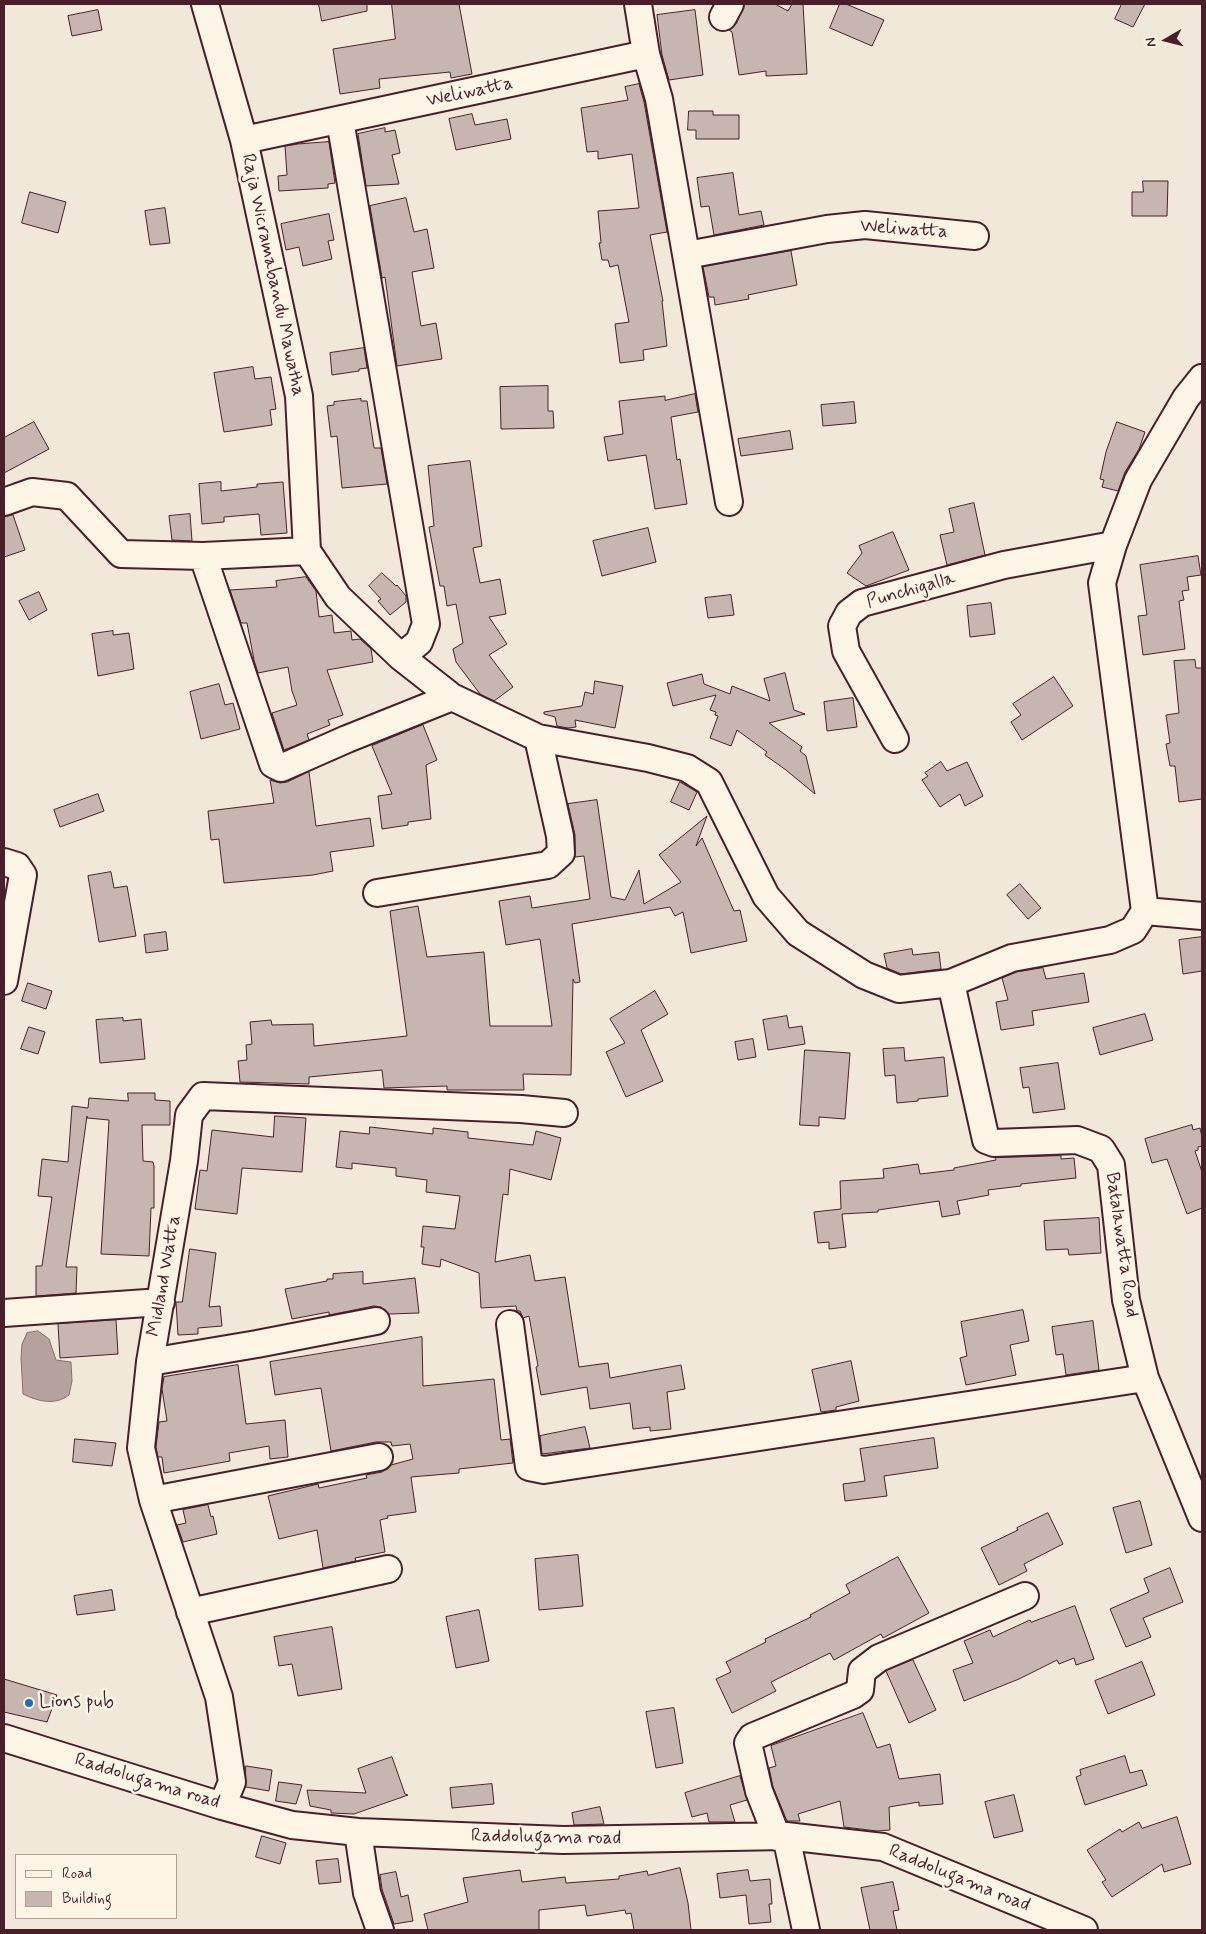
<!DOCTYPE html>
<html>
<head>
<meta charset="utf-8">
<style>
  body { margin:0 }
  #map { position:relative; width:1206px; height:1934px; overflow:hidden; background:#f1e8da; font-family:Mynerve,sans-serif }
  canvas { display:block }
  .frame { position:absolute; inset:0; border:5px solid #4a1f2b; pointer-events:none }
  .legend { position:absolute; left:15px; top:1854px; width:162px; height:65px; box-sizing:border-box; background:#fcf5e5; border:1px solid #b59f9b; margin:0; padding:6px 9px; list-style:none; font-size:15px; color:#4a1f2b }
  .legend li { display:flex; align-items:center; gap:10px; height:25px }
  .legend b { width:25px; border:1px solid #b59f9b }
  .north { position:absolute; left:1141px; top:15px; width:50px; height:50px; -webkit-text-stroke:4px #fcf5e5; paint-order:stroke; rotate:262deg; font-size:14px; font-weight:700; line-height:20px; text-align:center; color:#4a1f2b }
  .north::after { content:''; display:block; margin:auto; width:18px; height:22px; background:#4a1f2b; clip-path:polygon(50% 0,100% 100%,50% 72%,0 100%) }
</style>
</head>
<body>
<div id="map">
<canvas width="1206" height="1934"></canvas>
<div class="frame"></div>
<ul class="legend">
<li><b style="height:6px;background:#fcf5e5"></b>Road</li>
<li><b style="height:14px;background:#c7b6af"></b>Building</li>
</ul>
<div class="north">N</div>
</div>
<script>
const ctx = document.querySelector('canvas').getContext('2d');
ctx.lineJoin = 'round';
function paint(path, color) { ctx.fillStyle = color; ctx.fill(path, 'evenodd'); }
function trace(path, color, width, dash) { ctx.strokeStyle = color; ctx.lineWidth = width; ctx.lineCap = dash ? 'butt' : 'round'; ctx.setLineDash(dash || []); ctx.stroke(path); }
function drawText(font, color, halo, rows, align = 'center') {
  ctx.font = font + ' Mynerve,sans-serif'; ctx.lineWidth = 5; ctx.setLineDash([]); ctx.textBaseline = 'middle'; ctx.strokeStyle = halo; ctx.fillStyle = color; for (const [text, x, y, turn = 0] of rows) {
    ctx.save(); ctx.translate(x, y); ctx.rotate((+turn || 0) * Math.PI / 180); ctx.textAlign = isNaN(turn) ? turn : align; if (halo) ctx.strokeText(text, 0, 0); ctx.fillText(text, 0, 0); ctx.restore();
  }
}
const water = new Path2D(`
  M38,1331L49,1339L56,1360L71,1362L72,1381L69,1395C55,1406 37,1401 23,1394L21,1358L22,1344L27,1333Z`);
paint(water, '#b6a19c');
trace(water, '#8b6d6f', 1);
const building = new Path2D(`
  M319,4H367V11L322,21Z
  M392,4H459L472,74L451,78L450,72L379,79L380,88L340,94L333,49L395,39Z
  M745,4H775L788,11L792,4H803L807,74L766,76V71L739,75L732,32L729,30L736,24Z
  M840,4H846L884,20L872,46L830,28Z
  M1122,4H1145L1133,27L1115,19Z
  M98,10L102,30L72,36L68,16Z
  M695,10L703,75L669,80L662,55L657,15Z
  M639,84L644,102L667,232L650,235L663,301H662L667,346L643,350L644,360L620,363L615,324L629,322L618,265L610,267L608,260H602L599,243H601L598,211L639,208L632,154L598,159V151L587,152L581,108L628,100L625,87Z
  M689,111H713V115H739V139H696V130H688Z
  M472,114L475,125L507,119L511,139L456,150L449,119Z
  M385,128V132L395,130L400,153L392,155L399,184L366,186L358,134Z
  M329,142L335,183L328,184V188L279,191L278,176L287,175L285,146L298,144Z
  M733,173L739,215L761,211L764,225L714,235L709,206L701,207L697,178Z
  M1143,181H1168L1167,216H1132V192H1143Z
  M30,192L66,202L58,233L22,223Z
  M406,198L414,232L427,229L434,268L412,272L421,326L436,323L442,359L397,366L385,277L382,278L370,206Z
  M165,208L170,243L150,245L145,211Z
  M329,214L334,240L328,241L332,259L303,266L299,247L286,250L281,224Z
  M791,251L797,285L748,295L749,299L715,305L714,297H709L703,267Z
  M364,348L367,368L359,369V371L332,375L330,353Z
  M253,367L255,379L271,377L276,409L270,410L272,425L224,432L214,373Z
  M548,386V411H553L554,428L501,429L500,387Z
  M695,394L698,412L671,417L677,460L680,459L687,504L655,509L646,455L608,461L604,437L623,434L619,401L665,396V400Z
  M361,399V401H367L374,448H381L387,484L342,488L337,436L331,437L327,406L334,405V402Z
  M854,402L856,423L823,426L821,405Z
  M34,422L49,449L4,473V438Z
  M1117,422L1145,432L1139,449L1125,472L1118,491L1102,487L1104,480L1100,479L1106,452Z
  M790,431L793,449L741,456L738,439Z
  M470,461L482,546L473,548L480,583L500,579L506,614L489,617L507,644L489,655L513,687L494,701L480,694L456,662L453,649L463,643L456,604L447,606L444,586H440L429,527L434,526L428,466Z
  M221,482V491L257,487V484L283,482L287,533L261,535L259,514L224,517V522L202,524L199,484Z
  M974,503L985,555L947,565L940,535L954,532L949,509Z
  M190,514L192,541L172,540L169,516Z
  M13,515L25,550L4,557V517Z
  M648,528L656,562L602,576L593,541Z
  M893,532L909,570L866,586L847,573L862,553L859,546Z
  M1198,556L1201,575L1187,577L1189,590L1182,591L1184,600L1179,601L1185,649L1143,655L1138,616L1147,615L1140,565Z
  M382,573L396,586L397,585L406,596V602L390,615L378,601L381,599L369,586Z
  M306,577L316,591L319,617L332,615L334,633L351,631L352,640L360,639L371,649L373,662L327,670L343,715L328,720L330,725L307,734L309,740L284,750L272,713L297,705L292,691L288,667L258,673L254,660L247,623H241L230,590L277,587L276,581Z
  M39,592L47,610L29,620L19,601Z
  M731,595L734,615L708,618L705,598Z
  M991,603L995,634L970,637L967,606Z
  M113,631V635L129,633L134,669L98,676L92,634Z
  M1195,660L1196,668H1202V799L1179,802L1175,766H1170L1166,744L1170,743L1166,715L1179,713L1174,661Z
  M785,673L794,710L805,714L769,723L802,747L800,751L806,756L815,794L786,770L765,755L767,752L737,730L731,746L710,738L718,716L715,715L716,712L710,710L716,695L673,706L667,683L702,674L704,684L730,694L732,686L770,701L764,679Z
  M1054,677L1073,706L1022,740L1011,722L1021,715L1013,704Z
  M595,681L623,686L615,728L575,720L576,727L568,728L557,726L555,717L544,714V712L582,706L585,692L593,694Z
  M219,684L225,705L233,703L240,729L201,739L190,692Z
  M853,698L857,727L827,731L824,702Z
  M423,725L437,760L426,765L431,819L408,822V825L382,829L378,796L392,794L372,746Z
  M941,762L947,771L967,762L983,796L965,806L960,794L940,807L922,780L928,776L925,773Z
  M309,772L316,826L370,818L374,846L330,852L333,871L313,875L224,883L219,839L211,840L208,811L274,803L270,780L280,783L287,782Z
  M680,782L697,792L689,810L671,802Z
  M98,794L104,811L60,827L54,810Z
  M597,800L611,897L625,900L639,870L644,904L681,882L659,855L707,816L696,846L702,838L734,911L740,910L747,941L691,953L683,912L675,916L670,907L572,924L580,982L575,983L573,979L571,1075L523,1074L524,1090H447V1086L384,1088L382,1070L309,1077V1084L240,1082L238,1061L247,1060L246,1045L252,1044L250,1022L271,1020L272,1025L313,1024L314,1046L407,1036L390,911L418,906L427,957L484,952L490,1026H552L540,939L506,945L499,901L530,896L532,908L590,899L584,856L575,857V835L568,804Z
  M111,872L114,888L127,886L136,936L99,942L88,876Z
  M1020,884L1041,908L1028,919L1007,895Z
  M166,932L168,950L146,953L144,935Z
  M1202,937V971L1183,974L1179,940Z
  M912,949L913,955L939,952L941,969L901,974L887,968L884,954Z
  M1043,968L1046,979L1084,973L1089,1002L1032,1011L1034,1025L1001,1030L996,1002L1008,1000L1002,978L1016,972Z
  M28,983L52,991L46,1009L22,1001Z
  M655,991L668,1014L641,1030L663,1081L626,1097L606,1052L625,1043L610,1019Z
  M1145,1014L1153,1040L1100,1055L1093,1028Z
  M787,1016L789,1028L802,1026L805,1044L768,1050L763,1020Z
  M123,1018V1021L141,1019L145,1059L100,1063L96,1020Z
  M29,1027L45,1032L38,1054L21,1049Z
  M753,1039L756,1057L738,1060L735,1042Z
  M904,1048L905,1061L944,1057L948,1096L918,1099V1101L897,1103L895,1075L885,1076L883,1049Z
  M805,1050L850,1053L845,1119L819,1117V1126L800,1125Z
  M1058,1063L1065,1109L1033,1113L1029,1087L1023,1088L1020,1068Z
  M128,1093H155V1100L170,1101V1125H142L143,1161L153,1162L154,1166V1208H151L149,1256L101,1254L109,1120L87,1118V1116L66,1267H77L76,1293L36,1296V1266H42L52,1197L38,1196L42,1159L68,1162L72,1106L88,1108L89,1098L128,1101Z
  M275,1116L306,1118L302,1172L242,1168L237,1214L195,1209L200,1170L207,1171L212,1130L273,1137Z
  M1192,1125L1193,1130L1200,1128L1202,1137V1146L1198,1147V1150L1195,1151L1202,1172V1208L1187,1214L1167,1159L1152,1163L1145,1139Z
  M370,1127L433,1134V1128L468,1132V1138L533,1145L536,1131L561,1138L551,1180L510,1169L508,1195L503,1194L495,1262L530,1255L535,1281L565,1277L579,1367L608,1363L610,1378L681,1365L685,1389L667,1392L671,1429L650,1431V1427L633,1429L630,1403L590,1409L587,1387L541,1395L536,1367L538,1366L529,1316L523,1318L520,1311H517L516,1306L481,1308L479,1273L441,1259L440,1267L422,1264L424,1247H421L423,1226L455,1229L460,1196L426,1192L427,1180L396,1176V1168L352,1163V1169L336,1167L340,1131L369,1134Z
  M1061,1156V1159L1074,1158L1076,1178L1021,1184V1186L988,1190L989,1195L957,1201L960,1214L942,1217L939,1201L878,1210V1212L842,1214L846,1247L829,1249V1242L818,1243L814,1212L841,1209L840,1181L884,1178L883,1169L918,1164L920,1174L954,1170V1168L996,1160L995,1158Z
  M1099,1218L1101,1253L1069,1255L1068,1249L1046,1250L1044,1221Z
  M190,1249L216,1253L209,1307L220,1306L222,1326L198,1328V1334L178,1335L176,1302H182Z
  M363,1272V1284L415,1278L419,1313L389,1314L381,1307L374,1306L329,1315V1312L292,1319L285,1289L327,1281V1279H333V1274Z
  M1023,1310L1029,1341L1010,1345L1016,1375L966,1385L960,1358L967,1356L961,1322Z
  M116,1320L118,1354L60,1358L58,1324Z
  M1093,1321L1099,1370L1066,1375L1063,1354L1056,1355L1052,1327Z
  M422,1337L423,1386L494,1379L501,1440L510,1439L513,1463L459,1469V1473L411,1477L416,1512L387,1516L388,1518L380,1520L385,1552L355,1558L356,1561L323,1568L317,1530L279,1539L268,1496L318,1484L319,1488L367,1478L366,1475L382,1472L391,1465L413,1459L410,1444L392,1446L391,1442H376L331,1451L321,1388L275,1395L270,1362Z
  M851,1361L859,1401L836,1407V1410L821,1412L812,1370Z
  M238,1365L246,1424L285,1420L288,1457L270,1459L269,1446L229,1453L230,1461L164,1473L162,1457H158L156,1447L159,1422L167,1421L162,1389L164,1377Z
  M585,1427L590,1448L542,1454L540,1436Z
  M934,1438L938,1468L884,1476L887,1496L845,1501L843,1484L865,1481L860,1449Z
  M75,1439L116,1443L112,1466L73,1462Z
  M1140,1501L1152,1545L1126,1553L1113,1508Z
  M208,1505L211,1517L213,1516L217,1534L183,1542L177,1525L186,1523L183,1510Z
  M1048,1513L1063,1544L1024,1564L1027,1571L999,1585L981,1548L1018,1530L1017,1528Z
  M578,1555L583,1606L539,1610L535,1559Z
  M898,1557L929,1613L883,1638L881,1634L834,1660L830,1653L771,1682L776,1691L732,1713L716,1679L731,1672L726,1662L766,1642L765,1639L811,1617L810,1615L850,1593L846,1585Z
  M1170,1568L1183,1602L1143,1618L1151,1637L1126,1647L1110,1609L1149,1592L1144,1579Z
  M112,1590L115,1610L77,1615L74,1596Z
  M1075,1606L1094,1659L1076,1665L1074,1658L1059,1664L1057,1660L1019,1679L964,1701L953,1670L973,1663L964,1641L990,1630L993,1637L1030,1620L1031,1622Z
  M479,1610L489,1661L456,1668L446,1617Z
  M332,1627L342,1689L298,1696L292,1664L279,1666L274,1637Z
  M913,1660L936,1710L909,1723L886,1671Z
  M1142,1662L1155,1695L1108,1714L1095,1681Z
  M4,1679L57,1695L47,1722L4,1712Z
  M674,1708L683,1763L656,1768L646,1712Z
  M863,1713L877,1748L890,1744L899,1779L940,1774L943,1804L919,1806V1802L889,1807L890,1830L877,1831L844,1827L840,1801L798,1814L800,1821H787L773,1787L769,1768L776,1766L771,1746Z
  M1125,1756L1130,1773L1142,1770L1147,1785L1085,1805L1076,1777L1081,1775L1080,1770Z
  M392,1757L405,1794L408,1795L354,1814L331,1813V1810L310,1806L307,1790L366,1793L358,1769Z
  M246,1766L272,1770L269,1791L246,1787Z
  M740,1776L747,1800L730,1805L735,1822H709L707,1813L692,1817L685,1793Z
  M279,1782L302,1785L296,1804L276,1801Z
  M492,1784L494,1804L452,1808L450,1788Z
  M1014,1795L1023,1831L994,1838L985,1802Z
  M600,1807L604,1824L574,1825L572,1813Z
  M1177,1817L1191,1864L1164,1872L1162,1864L1112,1897L1102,1882L1106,1880L1087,1850L1120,1829L1122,1832L1139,1822L1142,1828Z
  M262,1836L286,1843L280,1864L256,1857Z
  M338,1859L341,1882L319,1884L316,1861Z
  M680,1868L688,1903L691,1930H634L631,1913L626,1914L625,1910L587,1916L585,1905L539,1910V1930H428L424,1914L468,1902L463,1878L520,1870L522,1882L565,1877L566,1883L619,1879V1876L647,1871L648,1875Z
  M748,1870L750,1881L770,1879L772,1904H769L771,1922L749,1924L746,1895L720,1898L717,1874Z
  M396,1872L401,1897L408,1895L413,1921L394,1924L382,1889L380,1875Z
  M893,1882L899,1910L893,1911L897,1930H870L861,1888Z`);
paint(building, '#c7b6af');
trace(building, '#4a1f2b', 1);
const minor = new Path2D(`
  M205,4L244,140L299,396L307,551
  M723,17L730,4
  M646,54L659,99L729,502
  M340,120L426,624L419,642L401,657
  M244,140L646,54L638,4
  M687,255L827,229L865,225L975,236
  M4,502L32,492L67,496L121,554L203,556L307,551
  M307,551L338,597L401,657L452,697L538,738L648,758L687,768L709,782L766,896L798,933L864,975L899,989L951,983L1012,958L1110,940L1133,930L1145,911L1102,583L1113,545L1138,480L1186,398L1202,378
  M203,556L273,764L281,768L347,739L452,697
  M895,739L846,651L842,626L849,613L862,603L1004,565L1113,545
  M4,862L17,866L23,875L4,981
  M377,893L548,865L561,853L560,836L538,738
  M1145,911L1202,916
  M951,983L986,1140L994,1143L1077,1140L1101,1149L1111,1165L1126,1300L1145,1378L1202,1518
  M4,1313L161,1302
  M510,1324L529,1467L544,1470L1145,1378
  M150,1362L257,1344L376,1321
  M153,1500L379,1457
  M190,1612L388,1569
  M4,1738L222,1806L292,1825L358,1832L563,1840L786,1836L883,1847L1084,1930
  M222,1806L232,1782L219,1697L153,1500L141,1448L150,1362L184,1161L189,1115L203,1096L521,1109L564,1113
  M358,1832L367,1893L380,1930
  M786,1836L806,1930
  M777,1837L759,1791L748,1743L752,1737L853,1695L860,1690L862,1671L879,1658L1025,1596`);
trace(minor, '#4a1f2b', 30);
trace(minor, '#fcf5e5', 26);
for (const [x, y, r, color] of [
  [29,1703,5,"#1f6fb2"]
]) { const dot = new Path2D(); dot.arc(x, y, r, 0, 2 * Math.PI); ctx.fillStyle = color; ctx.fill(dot); trace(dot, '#fcf5e5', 2); }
drawText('19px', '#4a1f2b', '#fcf5e5', [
  ["Weliwatta",470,93,-12],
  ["Weliwatta",904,230,4],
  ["Raja Wicramabandu Mawatha",272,275,78],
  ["Punchigalla",911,591,-16],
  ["Batalawatta Road",1121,1245,82],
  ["Midland Watta",165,1276,-80],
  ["Raddolugama road",147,1782,17],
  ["Raddolugama road",546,1838,1],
  ["Raddolugama road",959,1879,22]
]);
drawText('19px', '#4a1f2b', '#fcf5e5', [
  ["Lions pub",39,1703]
], 'left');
</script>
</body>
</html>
